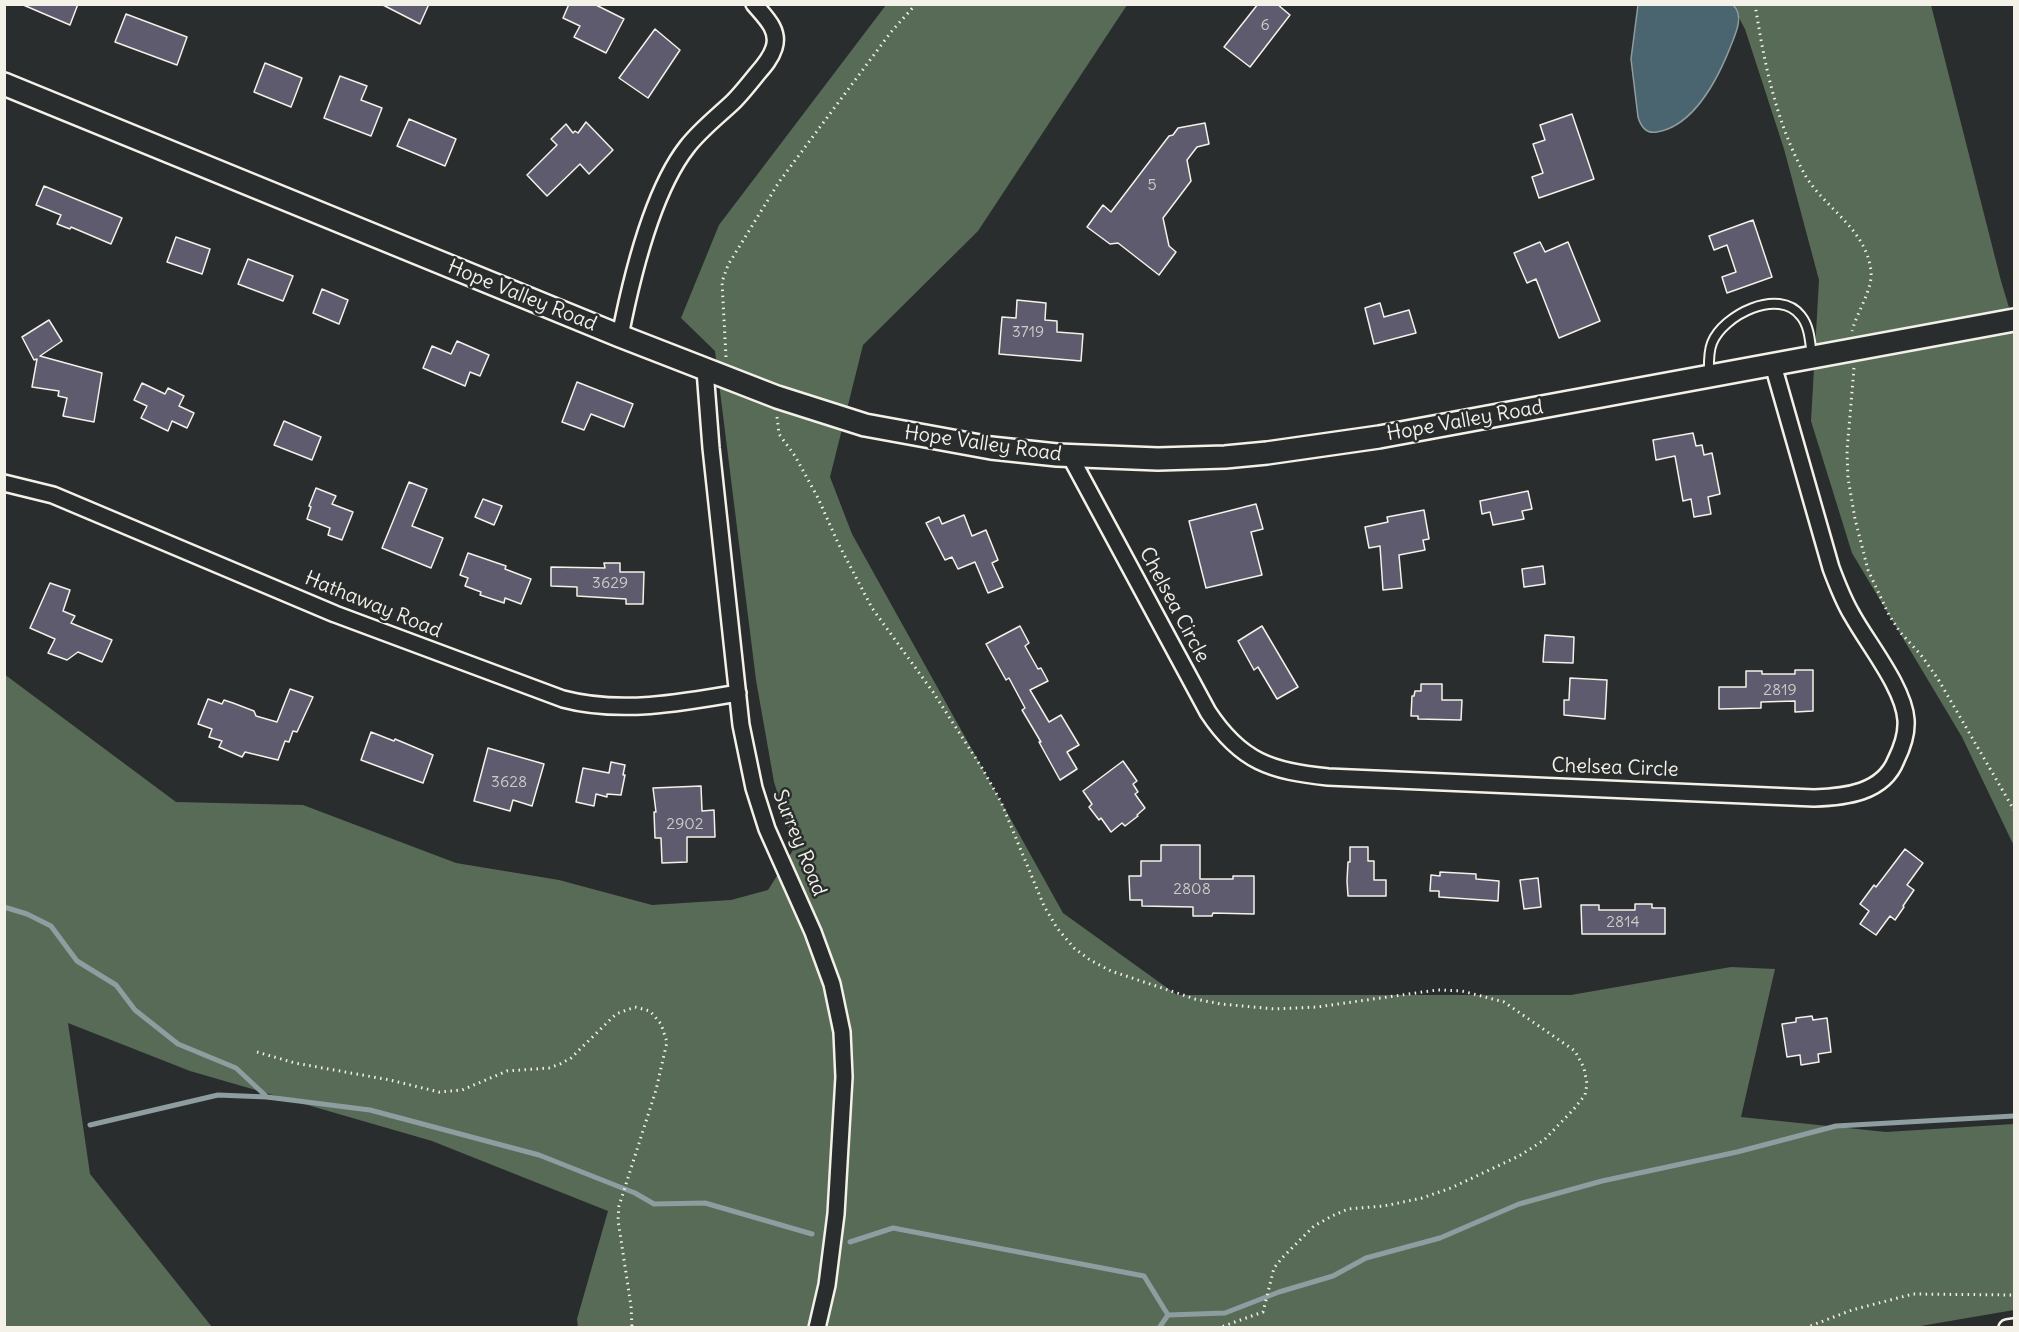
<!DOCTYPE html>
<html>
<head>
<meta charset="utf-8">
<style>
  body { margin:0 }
  #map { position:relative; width:2019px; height:1332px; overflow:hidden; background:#2a2d2e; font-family:Delius,sans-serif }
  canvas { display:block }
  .frame { position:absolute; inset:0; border:6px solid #f4f1e8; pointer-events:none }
</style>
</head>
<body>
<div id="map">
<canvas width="2019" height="1332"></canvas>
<div class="frame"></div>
</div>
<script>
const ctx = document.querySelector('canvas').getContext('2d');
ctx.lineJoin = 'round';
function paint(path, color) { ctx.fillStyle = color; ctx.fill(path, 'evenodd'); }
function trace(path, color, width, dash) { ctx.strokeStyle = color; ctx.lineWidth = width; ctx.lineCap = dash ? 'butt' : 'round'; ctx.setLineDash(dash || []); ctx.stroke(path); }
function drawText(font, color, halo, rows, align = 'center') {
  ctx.font = font + ' Delius,sans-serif'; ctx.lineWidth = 5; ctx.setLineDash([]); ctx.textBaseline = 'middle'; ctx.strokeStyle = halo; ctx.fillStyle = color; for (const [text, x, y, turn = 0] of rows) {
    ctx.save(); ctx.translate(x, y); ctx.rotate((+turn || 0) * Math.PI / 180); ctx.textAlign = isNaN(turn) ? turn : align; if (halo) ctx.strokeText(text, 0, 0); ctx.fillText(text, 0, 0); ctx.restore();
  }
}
paint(new Path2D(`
  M886,5H1127L978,231L863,345L830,477L852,534L1063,913L1177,995H1571L1731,967L1775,969L1741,1117L1886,1132L2014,1124V1310L1909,1328L578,1327L577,1319L608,1211L432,1141L190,1071L68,1023L90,1174L212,1327H5L4,674L176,802L303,805L456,863L559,880L652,905L731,900L768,890L795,847L774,782L756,680L715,351L681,318L719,225Z
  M1732,5H1931L2001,281L2014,324V846L1962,737L1852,553L1811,421L1819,280L1784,149L1745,29Z`), '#576b57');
const water = new Path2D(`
  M1638,5H1733C1745,16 1735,35 1730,48C1718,78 1694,126 1657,132C1647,134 1641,127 1638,117L1631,59Z`);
paint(water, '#4a656f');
trace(water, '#8e9d9f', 1.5);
trace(new Path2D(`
  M4,907L27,914L51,926L77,961L116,985L135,1010L178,1044L236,1068L267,1097
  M90,1125L218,1095L267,1097L370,1110L539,1155L635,1193L654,1204L705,1203L812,1234
  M850,1242L893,1228L1144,1276L1168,1315
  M1168,1315L1225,1313L1279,1292L1333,1276L1366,1258L1440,1238L1519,1204L1602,1181L1737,1152L1836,1126L2014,1116
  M1159,1328L1168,1315`), '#8e9d9f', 5);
const building = new Path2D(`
  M21,4H78L70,25Z
  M381,4H429L420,24Z
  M569,4H594L624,19L606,53L574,37L580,26L563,18Z
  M1258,4H1277L1290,15L1250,67L1224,47Z
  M126,14L187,37L177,65L115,42Z
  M655,29L680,50L648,98L619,78Z
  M265,63L302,78L291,107L254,92Z
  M340,76L367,86L361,100L382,108L371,136L324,118Z
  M1572,114L1594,179L1539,198L1532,177L1543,173L1533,144L1545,140L1540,125Z
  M409,119L456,139L445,166L397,146Z
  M586,122L613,150L589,174L580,164L547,196L527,175L557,145L551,139L566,124L573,133L575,131L578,133Z
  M1205,123L1209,144L1197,147L1187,160L1191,181L1163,218L1169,246L1176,252L1159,275L1118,243L1110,244L1087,227L1103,205L1111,212L1169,136L1173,135L1178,128Z
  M44,186L122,218L111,244L71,227L70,229L57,224L61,215L36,205Z
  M1753,220L1772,277L1727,293L1722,277L1736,272L1727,245L1714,250L1709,236Z
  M176,237L210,249L202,274L167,262Z
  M1540,242L1545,252L1568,242L1600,321L1559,338L1536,279L1527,283L1514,253Z
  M248,259L293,276L283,301L238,284Z
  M322,289L348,300L339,324L313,313Z
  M1017,300L1046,303L1045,320L1057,321V332L1083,334L1081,361L999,354L1002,317L1016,318Z
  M1380,303L1384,317L1409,310L1416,333L1374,344L1365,308Z
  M49,320L62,341L40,356L102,373L94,422L63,416L67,398L58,396L59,391L32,387L37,359L34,360L22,337Z
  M457,341L489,355L480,376L470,372L465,386L423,368L432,346L451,354Z
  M577,382L633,404L624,427L591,414L584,430L562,422Z
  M142,383L165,394L168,388L184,396L179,406L194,413L187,428L172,421L168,431L141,418L147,406L134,400Z
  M284,421L321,437L312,460L274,445Z
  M1693,433L1696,446L1702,445L1704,455L1712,453L1720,494L1708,497L1711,514L1694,517L1691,499L1683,501L1675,456L1656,460L1653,440Z
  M409,482L427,489L412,526L443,538L431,568L382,548Z
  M316,488L336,496L332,504L353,512L342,540L328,535L330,528L307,519L311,507L309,506Z
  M1528,491L1532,509L1522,511L1524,519L1493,525L1490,512L1482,514L1480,501Z
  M483,499L502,506L494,525L475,517Z
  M1256,504L1263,529L1251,532L1262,575L1206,588L1189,521Z
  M1424,510L1429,539L1423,540L1425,550L1399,555L1402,588L1383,590L1380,546L1369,548L1365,527L1388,522L1387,517Z
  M964,515L972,536L986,530L998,560L992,563L1003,587L988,593L975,562L958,569L952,557L945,560L926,523L939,517L942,524Z
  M468,553L506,566L505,569L531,579L521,604L505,598L504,603L480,595L481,592L465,586L468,578L460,575Z
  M604,563H620V572H644L643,604H626V599L577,596V587L551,586V567L605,568Z
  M1543,566L1545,584L1524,587L1522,569Z
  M50,583L70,590L63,611L75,616L71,623L112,640L102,662L78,652L67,660L48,653L55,639L30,628Z
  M1020,626L1029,643L1025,646L1038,669L1041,668L1048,681L1030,690L1049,722L1061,715L1079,745L1067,752L1077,769L1060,780L1039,742H1041L1022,710L1025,708L1009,678L1006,680L986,644Z
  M1262,626L1298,687L1277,699L1258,667L1254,670L1238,641Z
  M1545,635L1574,637L1573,663L1543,662Z
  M1795,670H1813V711L1795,712V701L1761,702V708L1719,709V687H1746V671H1762V674H1795Z
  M1570,678L1607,680L1605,719L1564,715V700H1569Z
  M1421,684H1442V700H1462L1461,720L1418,719V716H1411L1412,696H1414L1415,691H1421Z
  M290,689L313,697L297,732L293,731L289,742L285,741L278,760L245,752L242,757L219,747L222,741L209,737L212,729L198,724L208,699L222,704L224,700L233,703L254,711L256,716L277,722Z
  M371,732L394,741L395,739L433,755L423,783L361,760Z
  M488,748L544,764L532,806L513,800L510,811L474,801Z
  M1123,761L1137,781L1133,784L1138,792L1135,794L1145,808L1137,815L1138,816L1125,826L1122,823L1111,832L1101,818L1099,820L1089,807L1092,804L1083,791Z
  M611,762L625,765L623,775H625L621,795L607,794V797L596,794L594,806L576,802L583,768L609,773Z
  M701,786L702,811L714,810L715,837H687V862L662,863L661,838H655L654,812H656L653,788Z
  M1161,845H1200V879H1233V876H1254V914L1213,913L1212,916H1193V907L1142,906V900H1130L1129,876H1141V861H1161Z
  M1350,847H1368V861H1374V880H1386V896H1348L1347,881L1348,862H1350Z
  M1905,849L1923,863L1907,885L1914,890L1903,906L1904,907L1895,920L1890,916L1876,935L1860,924L1869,911L1860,904L1874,885L1876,887L1883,878Z
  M1440,872L1476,874V879L1499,881L1498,901L1439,897V891H1430L1431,875L1440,876Z
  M1538,878L1541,907L1524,909L1520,880Z
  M1635,904H1652V908H1665V934H1582L1581,905H1599V910H1635Z
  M1812,1016L1813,1020L1827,1018L1831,1052L1818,1054L1819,1062L1801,1065L1800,1055L1787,1057L1782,1024L1796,1022V1018Z`);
paint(building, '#5d5b6d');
trace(building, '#f4f1e8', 1.5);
const service = new Path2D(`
  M1709,375C1709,365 1708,353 1712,343C1723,315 1779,287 1801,316C1810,327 1810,343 1812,356`);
const minor = new Path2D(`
  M620,336C631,280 651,193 687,147C700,130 717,117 733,102C741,94 749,84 757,74C764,66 771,58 774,48C780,30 765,17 754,4
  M705,370L711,448L741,725L754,788L767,829L813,932L832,984L842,1032L844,1077L836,1214L827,1285L817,1328
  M1070,456L1208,712C1241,762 1271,771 1328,777L1814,798C1845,797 1883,793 1896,760C1902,748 1907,734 1906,720C1904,688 1868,644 1852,615C1843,600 1837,584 1831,568L1773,365
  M4,483L53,495L335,614L563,699C619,714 681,703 738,693
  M2007,1328L2014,1327`);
const secondary = new Path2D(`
  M4,84L620,336L777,397L865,425L991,448L1057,455L1158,459L1225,457L1267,453L1379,437L2014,320`);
trace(service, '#f4f1e8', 12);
trace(minor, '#f4f1e8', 20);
trace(secondary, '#f4f1e8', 26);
trace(new Path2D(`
  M1755,4C1764,62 1776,123 1805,175C1825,209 1866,228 1871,271C1873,289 1857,312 1852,331
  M726,357L722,282L728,265L779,182L891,32L916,4
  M1854,368L1847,451L1848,478L1855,519L1868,570L1889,615L1900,632L1921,655L1938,679L2014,810
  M777,417L779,434L795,456L818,498L838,543L872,608L933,692L982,768L1001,802L1044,906L1057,928L1074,948L1090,960L1111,971L1195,999L1221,1004L1275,1009L1317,1007L1437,990L1462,991L1504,1002L1575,1051L1584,1068L1587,1084L1585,1095L1573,1110L1544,1140L1519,1156L1451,1188L1422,1198L1384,1206L1348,1209L1332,1216L1314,1226L1282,1258L1274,1268L1263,1312L1218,1328
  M4,735L8,737
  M257,1052L295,1063L390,1080L439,1092L462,1090L507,1071L549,1068L560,1064L571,1058L616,1014L635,1007L650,1011L661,1024L667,1042L656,1090L619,1206L618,1220L631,1306L632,1328
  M1805,1328L1852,1310L1913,1294L2014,1295`), '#f4f1e8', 3, [1.5, 4.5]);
trace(service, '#2a2d2e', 8);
trace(minor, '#2a2d2e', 15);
trace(secondary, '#2a2d2e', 21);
drawText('16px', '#ceccc9', null, [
  ["6",1265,25],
  ["5",1152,185],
  ["3719",1028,332],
  ["3629",610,583],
  ["2819",1780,690],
  ["3628",509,782],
  ["2902",685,824],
  ["2808",1192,889],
  ["2814",1623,922]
]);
drawText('20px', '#f4f1e8', '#2a2d2e', [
  ["Hope Valley Road",522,296,22],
  ["Hope Valley Road",1465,421,-10],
  ["Hope Valley Road",983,444,8],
  ["Hathaway Road",373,605,22],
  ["Chelsea Circle",1174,605,62],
  ["Chelsea Circle",1615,768,2],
  ["Surrey Road",799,843,68]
]);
</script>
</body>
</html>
